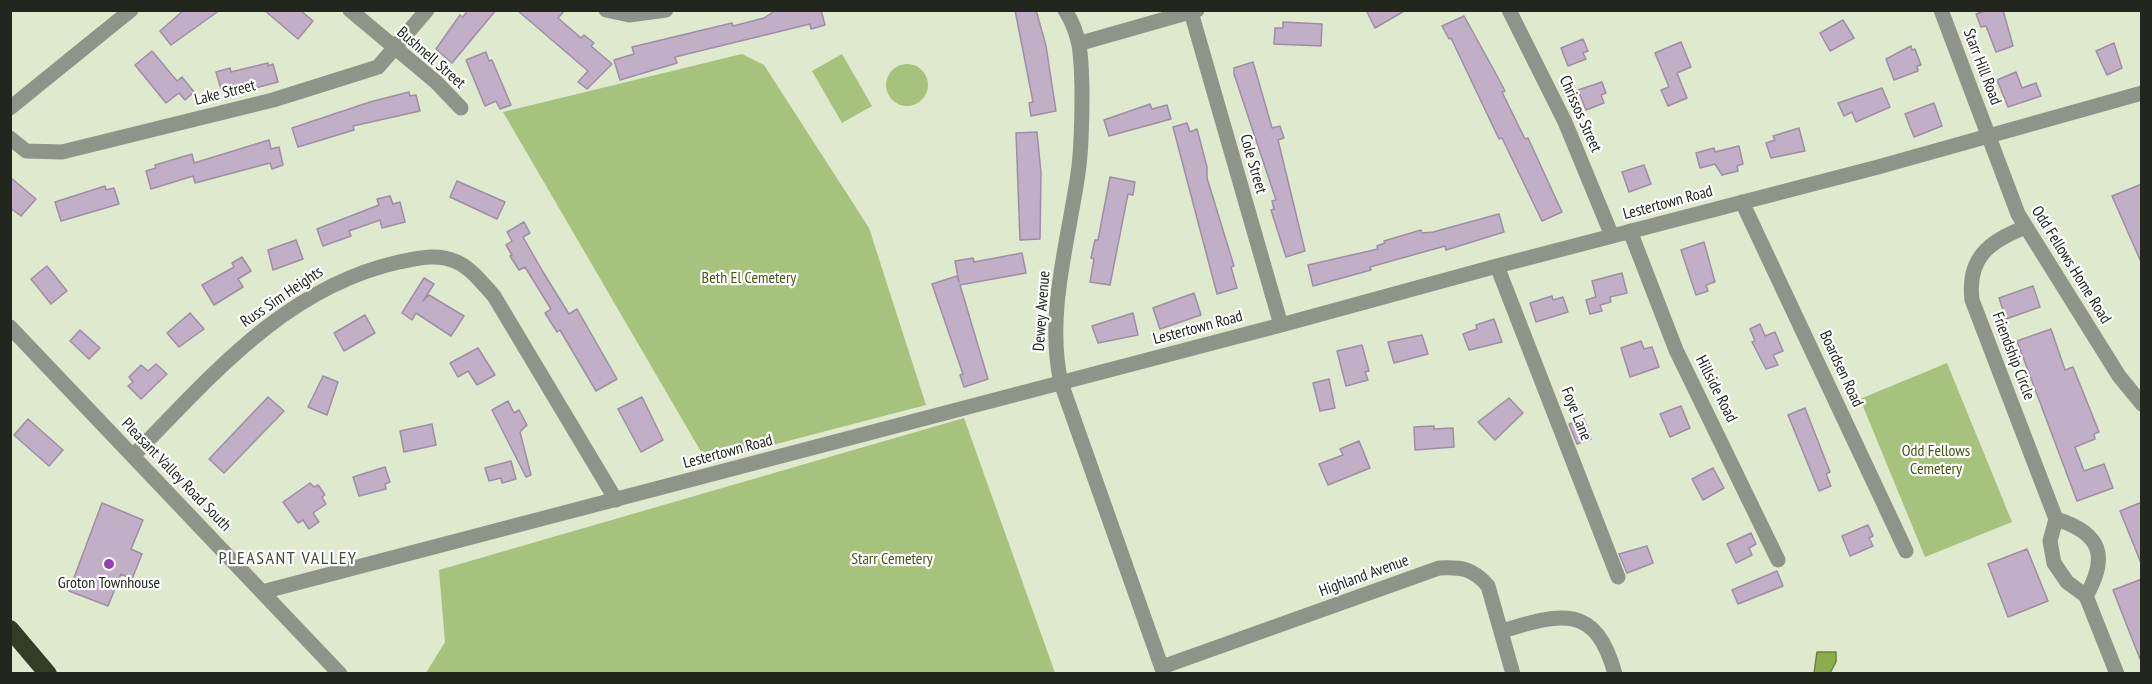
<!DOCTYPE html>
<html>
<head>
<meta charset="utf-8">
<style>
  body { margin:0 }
  #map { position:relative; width:2152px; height:684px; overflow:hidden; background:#dee9ce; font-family:"PT Sans Narrow",sans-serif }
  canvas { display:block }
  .frame { position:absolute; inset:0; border:12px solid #22261c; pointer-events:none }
</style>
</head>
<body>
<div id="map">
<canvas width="2152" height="684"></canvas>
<div class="frame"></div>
</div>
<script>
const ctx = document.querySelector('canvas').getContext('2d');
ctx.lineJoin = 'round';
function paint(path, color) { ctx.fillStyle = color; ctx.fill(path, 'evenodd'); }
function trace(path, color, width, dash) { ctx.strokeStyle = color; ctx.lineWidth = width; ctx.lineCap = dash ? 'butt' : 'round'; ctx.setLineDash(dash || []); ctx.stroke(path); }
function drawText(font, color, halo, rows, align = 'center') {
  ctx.font = font + ' "PT Sans Narrow",sans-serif'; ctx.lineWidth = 4.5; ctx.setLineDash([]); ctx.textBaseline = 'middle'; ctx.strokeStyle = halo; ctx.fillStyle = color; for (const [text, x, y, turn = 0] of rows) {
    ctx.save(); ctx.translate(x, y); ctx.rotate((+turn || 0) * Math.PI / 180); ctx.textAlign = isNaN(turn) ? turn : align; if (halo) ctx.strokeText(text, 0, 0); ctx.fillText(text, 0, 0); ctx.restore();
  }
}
paint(new Path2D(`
  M742,54L764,65L869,228L926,405L707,462L503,112Z
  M842,54L872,106L842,123L812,71Z
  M886 85a21 21 0 1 1 42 0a21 21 0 1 1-42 0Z
  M1947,363L2012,522L1925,557L1860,399Z
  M964,418L1055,673H426L445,642L439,570Z`), '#a7c27d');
const water = new Path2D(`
  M1817,652H1836V662L1830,673H1814Z`);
paint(water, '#8bad4e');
trace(water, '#6c843f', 1.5);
const building = new Path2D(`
  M184,10H220L171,45L160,31Z
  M264,10H300L313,21L298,39Z
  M468,10H496L452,63L436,49L460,15L463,17Z
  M517,10H565L558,18L581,38L584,35L594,43L591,46L612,64L587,89L578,82L588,71Z
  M776,10H821L825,25L811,29L810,24L675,57L677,63L620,80L614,60L634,54L632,47L732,23L733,26L764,18Z
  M1015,10H1036L1046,46L1056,111L1031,116L1029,103L1033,102Z
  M1366,10H1406L1375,28Z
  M1987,10H2003L2013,46L1996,52L1986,26L1981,27L1976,14Z
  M1464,16L1496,74L1505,91L1502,92L1525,139L1528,138L1562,212L1542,221L1502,138L1499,139L1451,38L1449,39L1442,26Z
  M1843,20L1854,38L1830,51L1820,33Z
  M1283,22L1322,24L1321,46L1274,44L1275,28H1283Z
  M1583,39L1588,51L1583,53L1586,59L1568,66L1561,48Z
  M1681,42L1691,67L1677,73L1687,98L1668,106L1661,90L1669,87L1655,53Z
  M2114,43L2122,68L2107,75L2096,51Z
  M1911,46L1912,50L1915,49L1921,65L1917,66L1918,71L1894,80L1886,59Z
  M152,51L177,81L182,77L194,92L185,100L179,93L166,103L135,65Z
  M486,52L489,61L492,60L511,105L500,109L496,101L485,106L466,60Z
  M1253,62L1272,128L1280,126L1284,138L1278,140L1305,251L1286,257L1271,210L1274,209L1272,201L1276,200L1234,74V68Z
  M268,63V66L273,64L278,82L236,93L234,86L221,89L216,72L230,68L231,72Z
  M2016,72L2022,88L2036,83L2041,96L2008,107L1997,80Z
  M1602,82L1606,93L1601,95L1604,103L1586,110L1578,90Z
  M1882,88L1890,107L1856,122L1852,112L1844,116L1838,103Z
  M409,92L410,96L416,95L420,111L353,126L354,130L298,147L292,128L370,102Z
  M1934,103L1942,126L1914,137L1905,114Z
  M1150,104L1152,109L1167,105L1171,119L1109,136L1104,120Z
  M1187,123L1190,132L1197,129L1207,167V178L1234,266L1231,267L1237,288L1217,294L1173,127Z
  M1799,128L1805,151L1771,158L1766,143L1775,140L1773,136Z
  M1037,132L1041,173L1040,239L1020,240L1016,133Z
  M269,140L271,149L279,147L283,165L272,169L270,163L195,183L193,176L151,189L146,171L156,168L155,165L192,154L194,163Z
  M1739,146L1743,164L1737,166L1738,171L1722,175L1715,164L1700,168L1696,153L1714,148L1715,152Z
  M1644,165L1651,184L1629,192L1622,172Z
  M10,177L36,199L21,216L10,208Z
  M1110,177L1135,182L1133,195L1128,194L1110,285L1090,282L1094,259L1091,258L1095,240H1098Z
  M457,181L505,202L497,219L450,197Z
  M2142,184V262H2141L2112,196Z
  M105,186L106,190L114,188L119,204L61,221L55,202Z
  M390,196L393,204L400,202L405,222L382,228L380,220L349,231L351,236L323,246L317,229L379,205L377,199Z
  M1499,214L1504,232L1446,250L1445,246L1370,267L1371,270L1313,286L1308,265L1378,249L1377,246L1385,243L1384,241L1421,230L1422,233L1433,232Z
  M524,222L530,233L523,237L543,272L569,314L577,309L617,379L596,391L560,330L557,332L545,313L551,309L525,267L519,270L510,256L512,255L506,245L512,241L507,232Z
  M296,240L303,259L273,270L268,250Z
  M1704,242L1715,282L1706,285L1708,291L1696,295L1681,250Z
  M1022,253L1026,273L960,285L988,379L964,387L960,375L963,374L932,284L957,276L959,282L955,261L973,258L974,262Z
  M242,257L251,271L238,279L243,287L214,305L202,285L234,267L232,263Z
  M47,266L67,291L51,304L31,279Z
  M1622,273L1627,293L1610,297L1611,302L1600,305L1602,311L1590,314L1586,300L1596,297L1592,281Z
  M424,278L434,284L423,301L429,295L464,316L451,336L416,313L412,320L402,313Z
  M2033,286L2040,307L2006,319L1999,298Z
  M1194,293L1201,315L1160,329L1153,308Z
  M1552,296L1553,300L1563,297L1568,312L1536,322L1530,303Z
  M190,313L204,329L179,347L167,333Z
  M1133,313L1138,335L1098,343L1092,326Z
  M365,315L375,333L344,351L334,333Z
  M1494,319L1502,342L1469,350L1463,334L1477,329L1476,325Z
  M1760,324L1765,336L1775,332L1783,351L1773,355L1778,365L1766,369L1752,342L1755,341L1750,329Z
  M2051,329L2065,370L2073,367L2099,432L2094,434L2095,439L2075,447L2084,471L2104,464L2113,488L2077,501L2017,341Z
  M80,330L100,348L89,359L70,341Z
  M1422,335L1428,354L1394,363L1388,342Z
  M1641,341L1644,349L1652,347L1659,367L1630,377L1621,348Z
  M1362,345L1369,371L1365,372L1368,380L1346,386L1337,351Z
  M478,348L495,375L477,385L468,371L458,377L450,363Z
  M156,364L167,374L141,399L128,386L133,382L129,377L141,365L148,371Z
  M323,376L338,382L327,415L308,407Z
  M1329,379L1335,408L1320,411L1313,383Z
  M268,397L284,411L224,473L209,459Z
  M642,397L663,440L641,452L618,409Z
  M1509,398L1523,413L1495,440L1478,422Z
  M508,401L514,413L519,410L527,425L520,432L531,475L526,477L492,410Z
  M1681,406L1690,428L1670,437L1660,414Z
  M1805,408L1830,472L1826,474L1831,486L1819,491L1788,415Z
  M28,419L63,450L49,466L14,435Z
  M1584,419L1591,439L1577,444L1569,424Z
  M432,424L436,445L404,452L400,431Z
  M1434,426V429L1453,428L1454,447L1415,450L1414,427Z
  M1359,441L1370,468L1328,485L1319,464L1343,455L1340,449Z
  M511,461L516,479L502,483L501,478L489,481L485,468Z
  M385,467L390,482L385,484L386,489L359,496L353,477Z
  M1713,468L1724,488L1703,500L1692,479Z
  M310,483L314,487L318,485L325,495L322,497L326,504L313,513L319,522L309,529L303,520L298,523L283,502Z
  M2142,502V563H2141L2120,511Z
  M102,503L143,520L131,549L142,554L132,579L121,574L108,606L69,591Z
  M1868,525L1873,536L1869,538L1873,546L1850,556L1842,536Z
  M1751,533L1756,544L1749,548L1752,555L1736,563L1727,544Z
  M1647,546L1653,563L1627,573L1619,554Z
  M2027,549L2048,601L2008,617L1988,564Z
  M1777,571L1783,586L1738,604L1732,590Z
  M2142,579V658L2140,659L2113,590Z`);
paint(building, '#c0afc7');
trace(building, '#9e8ea4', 1.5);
trace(new Path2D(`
  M350,10L436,82L461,108
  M606,10L629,15L666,10
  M1065,10C1082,37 1081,59 1082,89C1082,115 1082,140 1079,166C1070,237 1045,312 1061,383L1164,674
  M1509,10L1565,122L1612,236
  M1941,10L2018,214L2119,376L2142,404
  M1191,12L1281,325
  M1081,43L1197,10
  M10,108L131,10
  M10,138L26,151L62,152L273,100L378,67L427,10
  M1742,202L1906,551
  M2026,227C1989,241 1967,258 1972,300L2056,519L2050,541L2054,563L2067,582L2086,596L2117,674
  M1630,231L1676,350L1778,560
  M1497,266L1618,577
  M10,327L340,674
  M133,456C211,376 286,287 399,262C419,258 438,253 457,262C472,269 483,284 494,296L616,500
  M2056,519C2101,533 2109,556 2086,596
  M262,592L1281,325L1497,266L1878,167L2142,93
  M1502,631C1561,613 1596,603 1615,674
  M1162,667L1439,568C1461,567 1473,568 1488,586L1513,674`), '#8f9489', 15);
trace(new Path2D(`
  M10,629L48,674`), '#333c26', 18);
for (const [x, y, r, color] of [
  [109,564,6,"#933fae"]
]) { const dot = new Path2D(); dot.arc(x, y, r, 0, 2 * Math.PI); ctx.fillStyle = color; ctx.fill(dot); trace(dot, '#fff', 2); }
drawText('16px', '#22261c', '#fff', [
  ["Bushnell Street",431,58,41],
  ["Starr Hill Road",1982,67,69],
  ["Lake Street",225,93,-14],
  ["Chrissos Street",1580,114,66],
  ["Cole Street",1253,164,74],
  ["Lestertown Road",1668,203,-15],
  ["Odd Fellows Home Road",2071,265,58],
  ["Russ Sim Heights",282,297,-34],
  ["Dewey Avenue",1042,311,-86],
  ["Lestertown Road",1198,328,-15],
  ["Friendship Circle",2013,356,69],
  ["Boardsen Road",1841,369,65],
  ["Hillside Road",1716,389,63],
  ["Foye Lane",1576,414,68],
  ["Lestertown Road",728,452,-15],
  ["Pleasant Valley Road South",176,475,46],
  ["Highland Avenue",1364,576,-20]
]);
drawText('16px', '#415714', '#fff', [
  ["Beth El Cemetery",749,278],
  ["Odd Fellows",1936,451],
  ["Cemetery",1936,469],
  ["Starr Cemetery",892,559]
]);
drawText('16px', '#22261c', '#fff', [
  ["Groton Townhouse",109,583]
]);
ctx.letterSpacing = '1.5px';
drawText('18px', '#414a34', '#fff', [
  ["PLEASANT VALLEY",288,559]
]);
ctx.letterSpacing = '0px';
</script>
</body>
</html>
